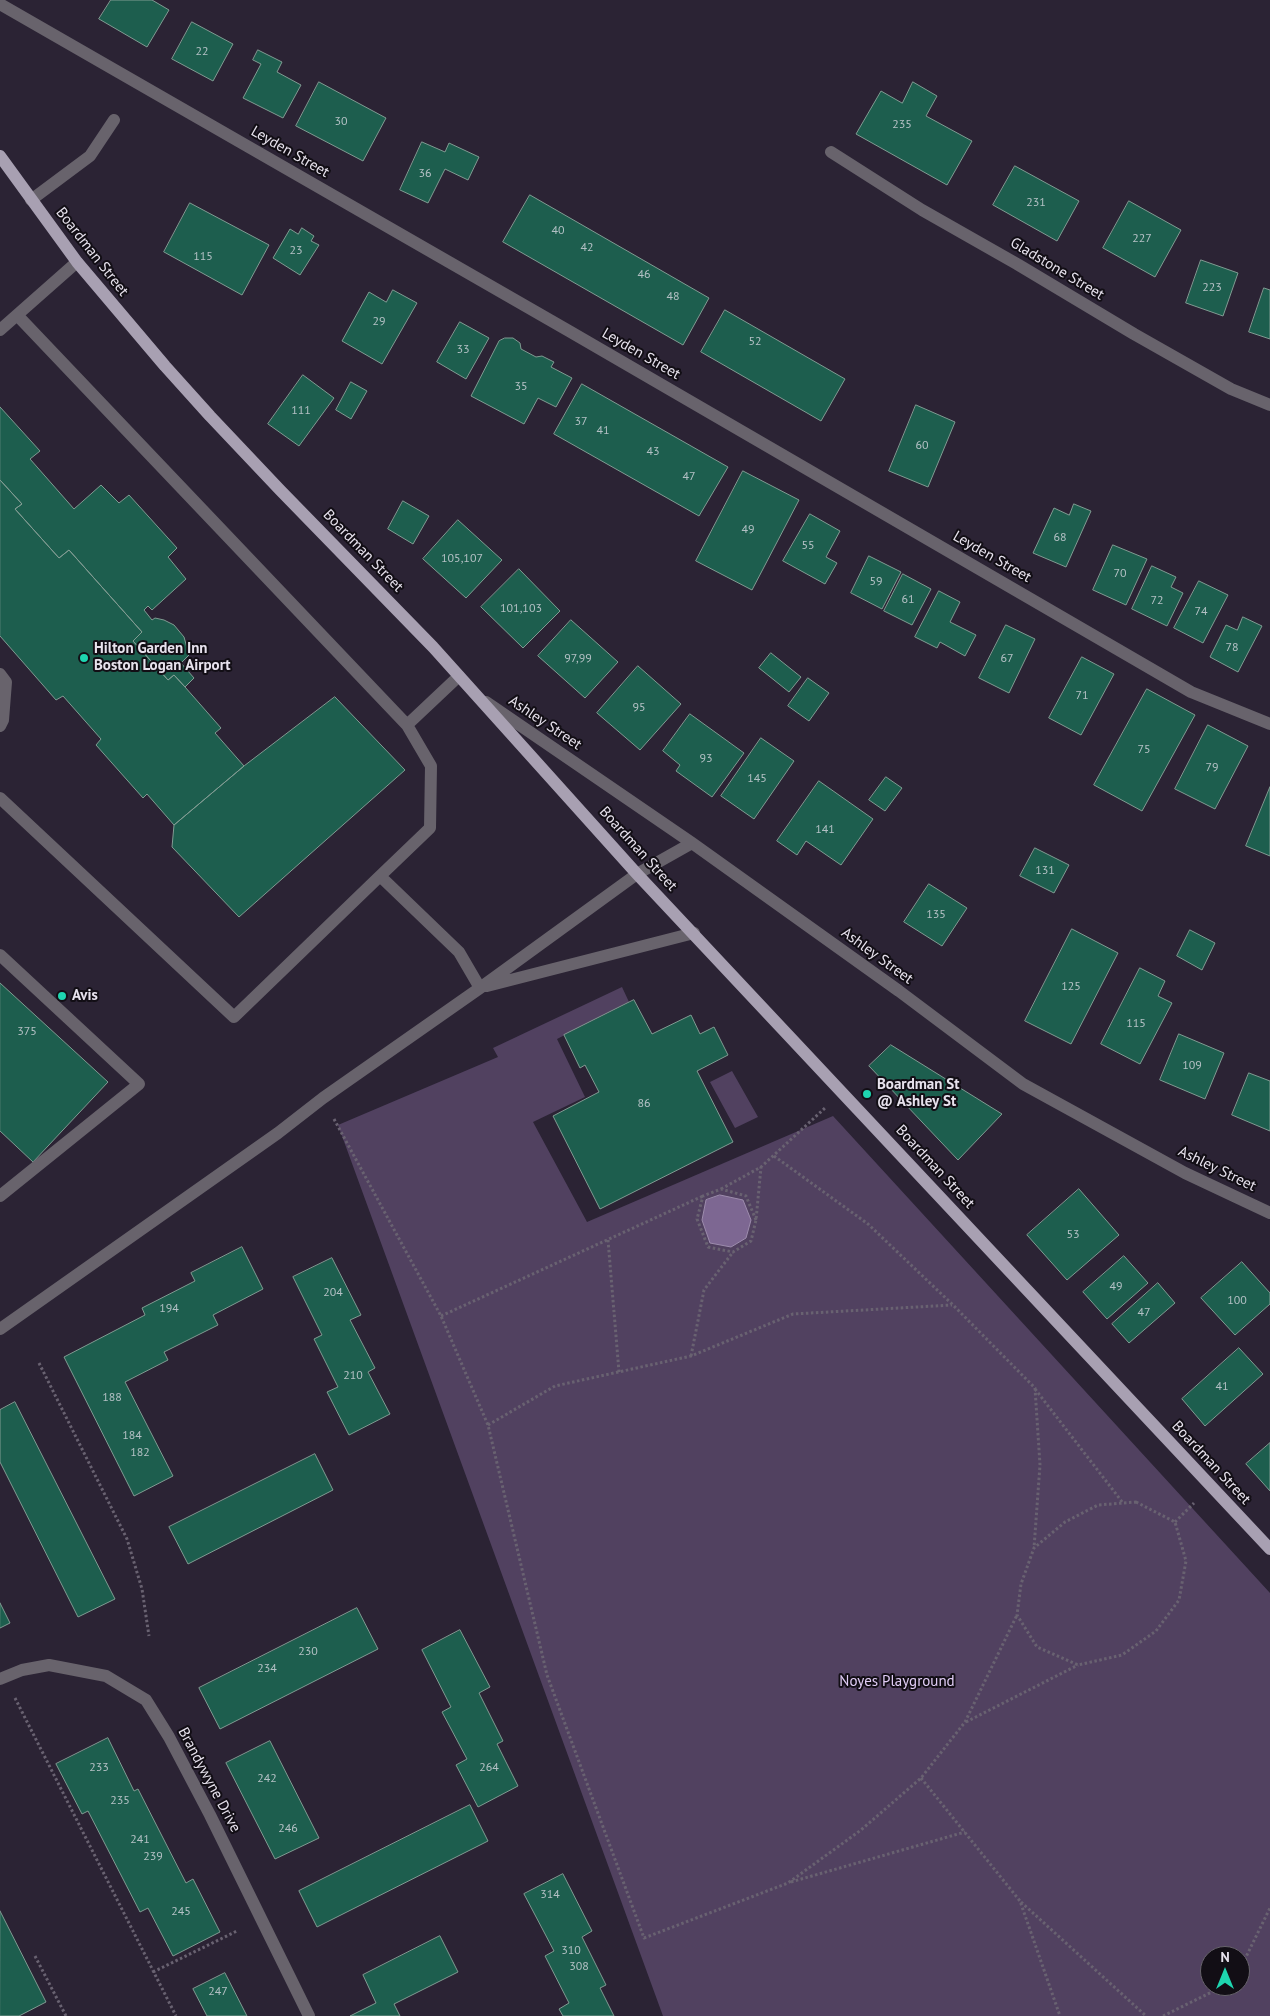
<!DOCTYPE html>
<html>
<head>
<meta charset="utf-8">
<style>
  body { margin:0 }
  #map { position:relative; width:1270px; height:2016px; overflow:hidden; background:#2b2334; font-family:"PT Sans",sans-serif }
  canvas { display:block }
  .north { position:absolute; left:1200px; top:1946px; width:50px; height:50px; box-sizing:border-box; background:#120e15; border:1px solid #67636b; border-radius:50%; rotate:0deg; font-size:14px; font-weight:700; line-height:20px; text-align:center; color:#e7e2ed }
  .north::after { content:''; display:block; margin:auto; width:18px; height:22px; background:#1ed5b0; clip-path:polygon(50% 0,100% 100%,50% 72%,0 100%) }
</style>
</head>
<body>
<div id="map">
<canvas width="1270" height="2016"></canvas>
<div class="north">N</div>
</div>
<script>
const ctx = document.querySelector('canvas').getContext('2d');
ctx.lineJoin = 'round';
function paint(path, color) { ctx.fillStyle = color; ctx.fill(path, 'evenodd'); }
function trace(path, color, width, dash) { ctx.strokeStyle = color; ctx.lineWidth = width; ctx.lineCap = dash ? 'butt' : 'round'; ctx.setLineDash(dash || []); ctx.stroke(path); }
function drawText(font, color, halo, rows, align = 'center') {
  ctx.font = font + ' "PT Sans",sans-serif'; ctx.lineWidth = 4; ctx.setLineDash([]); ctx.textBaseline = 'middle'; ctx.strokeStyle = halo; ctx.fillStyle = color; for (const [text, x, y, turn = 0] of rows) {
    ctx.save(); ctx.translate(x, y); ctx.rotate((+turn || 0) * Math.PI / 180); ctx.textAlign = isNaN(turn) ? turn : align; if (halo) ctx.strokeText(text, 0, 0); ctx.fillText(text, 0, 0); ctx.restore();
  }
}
paint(new Path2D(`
  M622,987L629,1002L557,1039L585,1097L533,1122L587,1222L833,1116L1270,1593V2016H663L338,1125L498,1057L493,1048ZM1210,1956H1240V1986H1210Z
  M732,1071L758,1117L735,1128L710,1082Z`), '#514160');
const water = new Path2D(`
  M720,1195L743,1200L751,1220L746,1238L731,1247L710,1243L702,1220L706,1200Z`);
paint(water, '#7d6792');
trace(water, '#9d8cad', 1);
const building = new Path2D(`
  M111,0H152L169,10L147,47L99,19Z
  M192,22L233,44L213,81L172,59Z
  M258,50L282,62L277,72L301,85L283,118L243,98L261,64L253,60Z
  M319,82L386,118L363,161L296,126Z
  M913,82L937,96L926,116L972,141L947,185L856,134L881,91L902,103Z
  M422,142L445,152L449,143L479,157L468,180L445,169L428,203L400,190Z
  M1015,166L1079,201L1057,241L993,205Z
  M530,195L709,298L683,345L503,242Z
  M1129,201L1181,230L1155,277L1103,248Z
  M190,203L269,245L242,295L164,252Z
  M302,228L314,236L311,241L319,245L300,275L273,258L290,229L298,234Z
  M1201,260L1238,273L1223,316L1186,303Z
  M1264,288L1270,290V339L1249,332Z
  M393,290L417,303L382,364L342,341L369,292L386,302Z
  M725,310L845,379L821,421L701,352Z
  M460,322L489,338L466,379L437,362Z
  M505,338H513L520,343L521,349L536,357L542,356L554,362L551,367L572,378L556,407L538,398L524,424L471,396L499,341Z
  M303,375L334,398L299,446L268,424Z
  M351,382L367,391L351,419L336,410Z
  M582,384L728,467L699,516L554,434Z
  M916,405L955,422L928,487L889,471Z
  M0,407L40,451L30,459L74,509L101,485L119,503L129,495L177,548L168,557L186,579L152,610L148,606L144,610L152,620L155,618L164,620L174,625L184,637L189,655L181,663L194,678L185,687L174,675L168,680L133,641L142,632L69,550L59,558L15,509L22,504L0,480Z
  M743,471L799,500L752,590L696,561Z
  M0,480L22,504L15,509L59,558L69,550L142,632L133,641L168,680L174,675L185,687L221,728L215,733L244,766L174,825L147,794L143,798L96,745L101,739L63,696L56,700L0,636Z
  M403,501L429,516L413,544L388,529Z
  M1074,504L1091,511L1066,567L1033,553L1054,508L1069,515Z
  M810,514L840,531L826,557L837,563L825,584L783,561Z
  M458,520L502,560L466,598L423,559Z
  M1113,545L1147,559L1126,605L1093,590Z
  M869,556L901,572L882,609L851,593Z
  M1152,566L1176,577L1171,587L1183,593L1167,626L1132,609Z
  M519,569L560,611L523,648L481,607Z
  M903,574L931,589L912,625L884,611Z
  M1199,581L1228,595L1203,643L1174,628Z
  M939,591L960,602L950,622L976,635L965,656L940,642L937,648L915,637Z
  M1243,617L1262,626L1238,672L1210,657L1226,625L1237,630Z
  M571,620L618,662L585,698L538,656Z
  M1006,625L1035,639L1009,693L979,678Z
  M771,653L801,677L789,692L759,668Z
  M1082,657L1114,674L1081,735L1049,718Z
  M638,666L681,704L640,750L597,713Z
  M808,678L829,693L809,721L788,706Z
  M1147,689L1195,715L1142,811L1094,785Z
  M335,697L405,770L239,917L172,847L174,825L244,766Z
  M690,714L744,753L712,797L676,771L680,765L663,751Z
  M1208,725L1248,746L1215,809L1175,789Z
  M761,738L794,761L754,819L721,796Z
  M886,777L902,788L885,811L869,800Z
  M819,781L873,819L841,865L806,841L797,855L777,841Z
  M1270,787V856L1246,846Z
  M1035,848L1069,865L1054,893L1020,876Z
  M929,884L967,908L942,946L904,922Z
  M1072,929L1118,953L1071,1044L1025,1021Z
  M1190,930L1215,943L1202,970L1177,956Z
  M1140,968L1165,981L1158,996L1172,1003L1140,1064L1101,1044Z
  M0,983L108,1082L33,1162L0,1131Z
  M634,1000L652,1034L691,1015L700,1034L714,1027L728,1055L697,1071L733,1142L600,1209L553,1116L599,1092L585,1065L580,1068L564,1035Z
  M1179,1034L1224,1053L1205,1099L1160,1080Z
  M891,1045L1002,1114L958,1160L869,1066Z
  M1249,1073L1270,1081V1131L1232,1115Z
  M1079,1189L1119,1235L1067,1280L1027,1235Z
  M242,1247L263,1289L213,1315L218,1325L164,1352L168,1360L125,1382L173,1476L134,1496L64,1357L145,1315L142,1308L195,1281L191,1273Z
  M1124,1256L1148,1283L1107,1319L1083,1292Z
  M332,1258L361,1315L350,1320L375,1368L368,1372L390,1414L349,1435L327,1392L338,1387L314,1339L322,1335L293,1277Z
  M1242,1262L1270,1293V1304L1235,1335L1201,1298Z
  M1158,1283L1175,1303L1129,1343L1112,1324Z
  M1239,1348L1263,1374L1205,1426L1182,1399Z
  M15,1402L115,1599L78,1617L0,1462V1410Z
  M1270,1443V1491L1246,1464Z
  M315,1454L333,1490L188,1564L169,1527Z
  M0,1603L10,1623L0,1628Z
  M357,1608L378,1649L220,1729L199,1688Z
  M460,1630L490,1687L479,1693L503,1741L497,1744L518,1786L478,1807L456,1765L467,1759L442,1712L451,1707L422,1650Z
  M108,1738L134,1791L138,1789L186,1883L193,1879L220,1932L173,1956L148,1908L140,1912L88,1811L82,1814L56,1764Z
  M270,1741L319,1838L275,1859L226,1763Z
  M470,1805L488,1841L317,1927L299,1891Z
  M563,1874L592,1931L582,1937L606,1985L600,1988L614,2016H563L559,2009L569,2003L545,1956L554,1951L524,1894Z
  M0,1911L46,2002L19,2016H0Z
  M440,1936L458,1972L394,2004L400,2016H350L376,2003L363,1975Z
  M225,1973L247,2016H207L193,1989Z`);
paint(building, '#1d5e4e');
trace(building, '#809b92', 1);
trace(new Path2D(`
  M334,1119L441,1316L488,1425L547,1675L644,1938L788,1883L861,1830L921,1778L965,1722L1017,1615
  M774,1156L868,1224L953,1305L1035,1388L1040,1465L1034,1548
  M721,1189L761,1167L825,1108
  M756,1220L746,1196L721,1189L703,1196L697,1219L708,1247L733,1252L751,1241L756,1220L761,1167
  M608,1240L619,1372
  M441,1316L703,1196
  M691,1356L704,1290L733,1252
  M39,1363L127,1539L142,1589L149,1636
  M1035,1389L1123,1503
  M488,1425L555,1386L691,1356L793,1314L952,1305
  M1136,1502L1175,1522L1186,1561L1179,1600L1156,1631L1122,1655L1078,1665L1037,1647L1017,1615L1021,1584L1034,1548L1065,1522L1098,1505Z
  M1175,1522L1194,1503
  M15,1698L176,2016
  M966,1722L1078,1665
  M921,1778L1020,1901L1060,2016
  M791,1882L965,1832
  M1021,1902L1146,2016
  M35,1956L66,2016
  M1240,1969L1270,1908
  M153,1972L237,1931
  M1163,2016L1224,1986`), '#696271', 3, [2.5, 2.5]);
trace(new Path2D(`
  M0,4L569,331L1191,692L1270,724
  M831,152L922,210L1017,264L1134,334L1231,389L1270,405
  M31,200L90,156L114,120
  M17,315L407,725
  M0,330L77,262
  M0,674L6,682L3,720L0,726
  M486,702L692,843L899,991L1023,1084L1185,1173L1270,1213
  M0,798L234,1017L380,876L459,952L480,988
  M380,876L430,828L431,766L407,725L459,676
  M0,955L139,1084L0,1196
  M487,986L694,933
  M0,1329L278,1133L323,1098L480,988L637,874L692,843
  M0,1679L22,1670L49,1665L106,1676L146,1700L169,1737L210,1815L309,2016`), '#68636c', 12);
trace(new Path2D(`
  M0,156L77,262L165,366L210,416L280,490L433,647L637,874L1270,1549`), '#a8a0b2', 12);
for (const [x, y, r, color] of [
  [84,658,5,"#1ed5b0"],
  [62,996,5,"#1ed5b0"],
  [867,1094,5,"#1ed5b0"]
]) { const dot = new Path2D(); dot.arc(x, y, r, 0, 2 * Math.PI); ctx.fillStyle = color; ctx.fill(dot); trace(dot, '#120e15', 2); }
drawText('12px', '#b4c1c5', null, [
  ["22",202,52],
  ["30",341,122],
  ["235",902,125],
  ["36",425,174],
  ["231",1036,203],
  ["40",558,231],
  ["227",1142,239],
  ["42",587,248],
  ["23",296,251],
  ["115",203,257],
  ["46",644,275],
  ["223",1212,288],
  ["48",673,297],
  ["29",379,322],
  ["52",755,342],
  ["33",463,350],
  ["35",521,387],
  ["111",301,411],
  ["37",581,422],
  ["41",603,431],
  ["60",922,446],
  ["43",653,452],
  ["47",689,477],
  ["49",748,530],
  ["68",1060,538],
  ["55",808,546],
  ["105,107",462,559],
  ["70",1120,574],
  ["59",876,582],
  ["61",908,600],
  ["72",1157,601],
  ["101,103",521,609],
  ["74",1201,612],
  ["78",1232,648],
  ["97,99",578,659],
  ["67",1007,659],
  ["71",1082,696],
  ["95",639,708],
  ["75",1144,750],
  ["93",706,759],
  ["79",1212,768],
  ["145",757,779],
  ["141",825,830],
  ["131",1045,871],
  ["135",936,915],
  ["125",1071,987],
  ["115",1136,1024],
  ["375",27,1032],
  ["109",1192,1066],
  ["86",644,1104],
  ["53",1073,1235],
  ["49",1116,1287],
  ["204",333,1293],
  ["100",1237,1301],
  ["194",169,1309],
  ["47",1144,1313],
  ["210",353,1376],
  ["41",1222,1387],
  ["188",112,1398],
  ["184",132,1436],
  ["182",140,1453],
  ["230",308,1652],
  ["234",267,1669],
  ["233",99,1768],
  ["264",489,1768],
  ["242",267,1779],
  ["235",120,1801],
  ["246",288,1829],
  ["241",140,1840],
  ["239",153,1857],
  ["314",550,1895],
  ["245",181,1912],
  ["310",571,1951],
  ["308",579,1967],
  ["247",218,1992]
]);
drawText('15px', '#e7e2ed', '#120e15', [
  ["Leyden Street",290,152,30],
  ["Boardman Street",92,252,52],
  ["Gladstone Street",1057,269,31],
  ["Leyden Street",641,354,30],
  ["Boardman Street",363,551,46],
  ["Leyden Street",992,557,30],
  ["Ashley Street",545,723,34],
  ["Boardman Street",638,849,48],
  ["Ashley Street",877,956,36],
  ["Boardman Street",935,1167,47],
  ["Ashley Street",1217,1169,26],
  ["Boardman Street",1211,1463,47],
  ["Brandywyne Drive",209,1780,62]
]);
drawText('bold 15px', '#e7e2ed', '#120e15', [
  ["Hilton Garden Inn",94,649],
  ["Boston Logan Airport",94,666],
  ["Avis",72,996],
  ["Boardman St",877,1085],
  ["@ Ashley St",877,1102]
], 'left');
drawText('15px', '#e1cdf6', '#120e15', [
  ["Noyes Playground",897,1682]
]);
</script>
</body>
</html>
